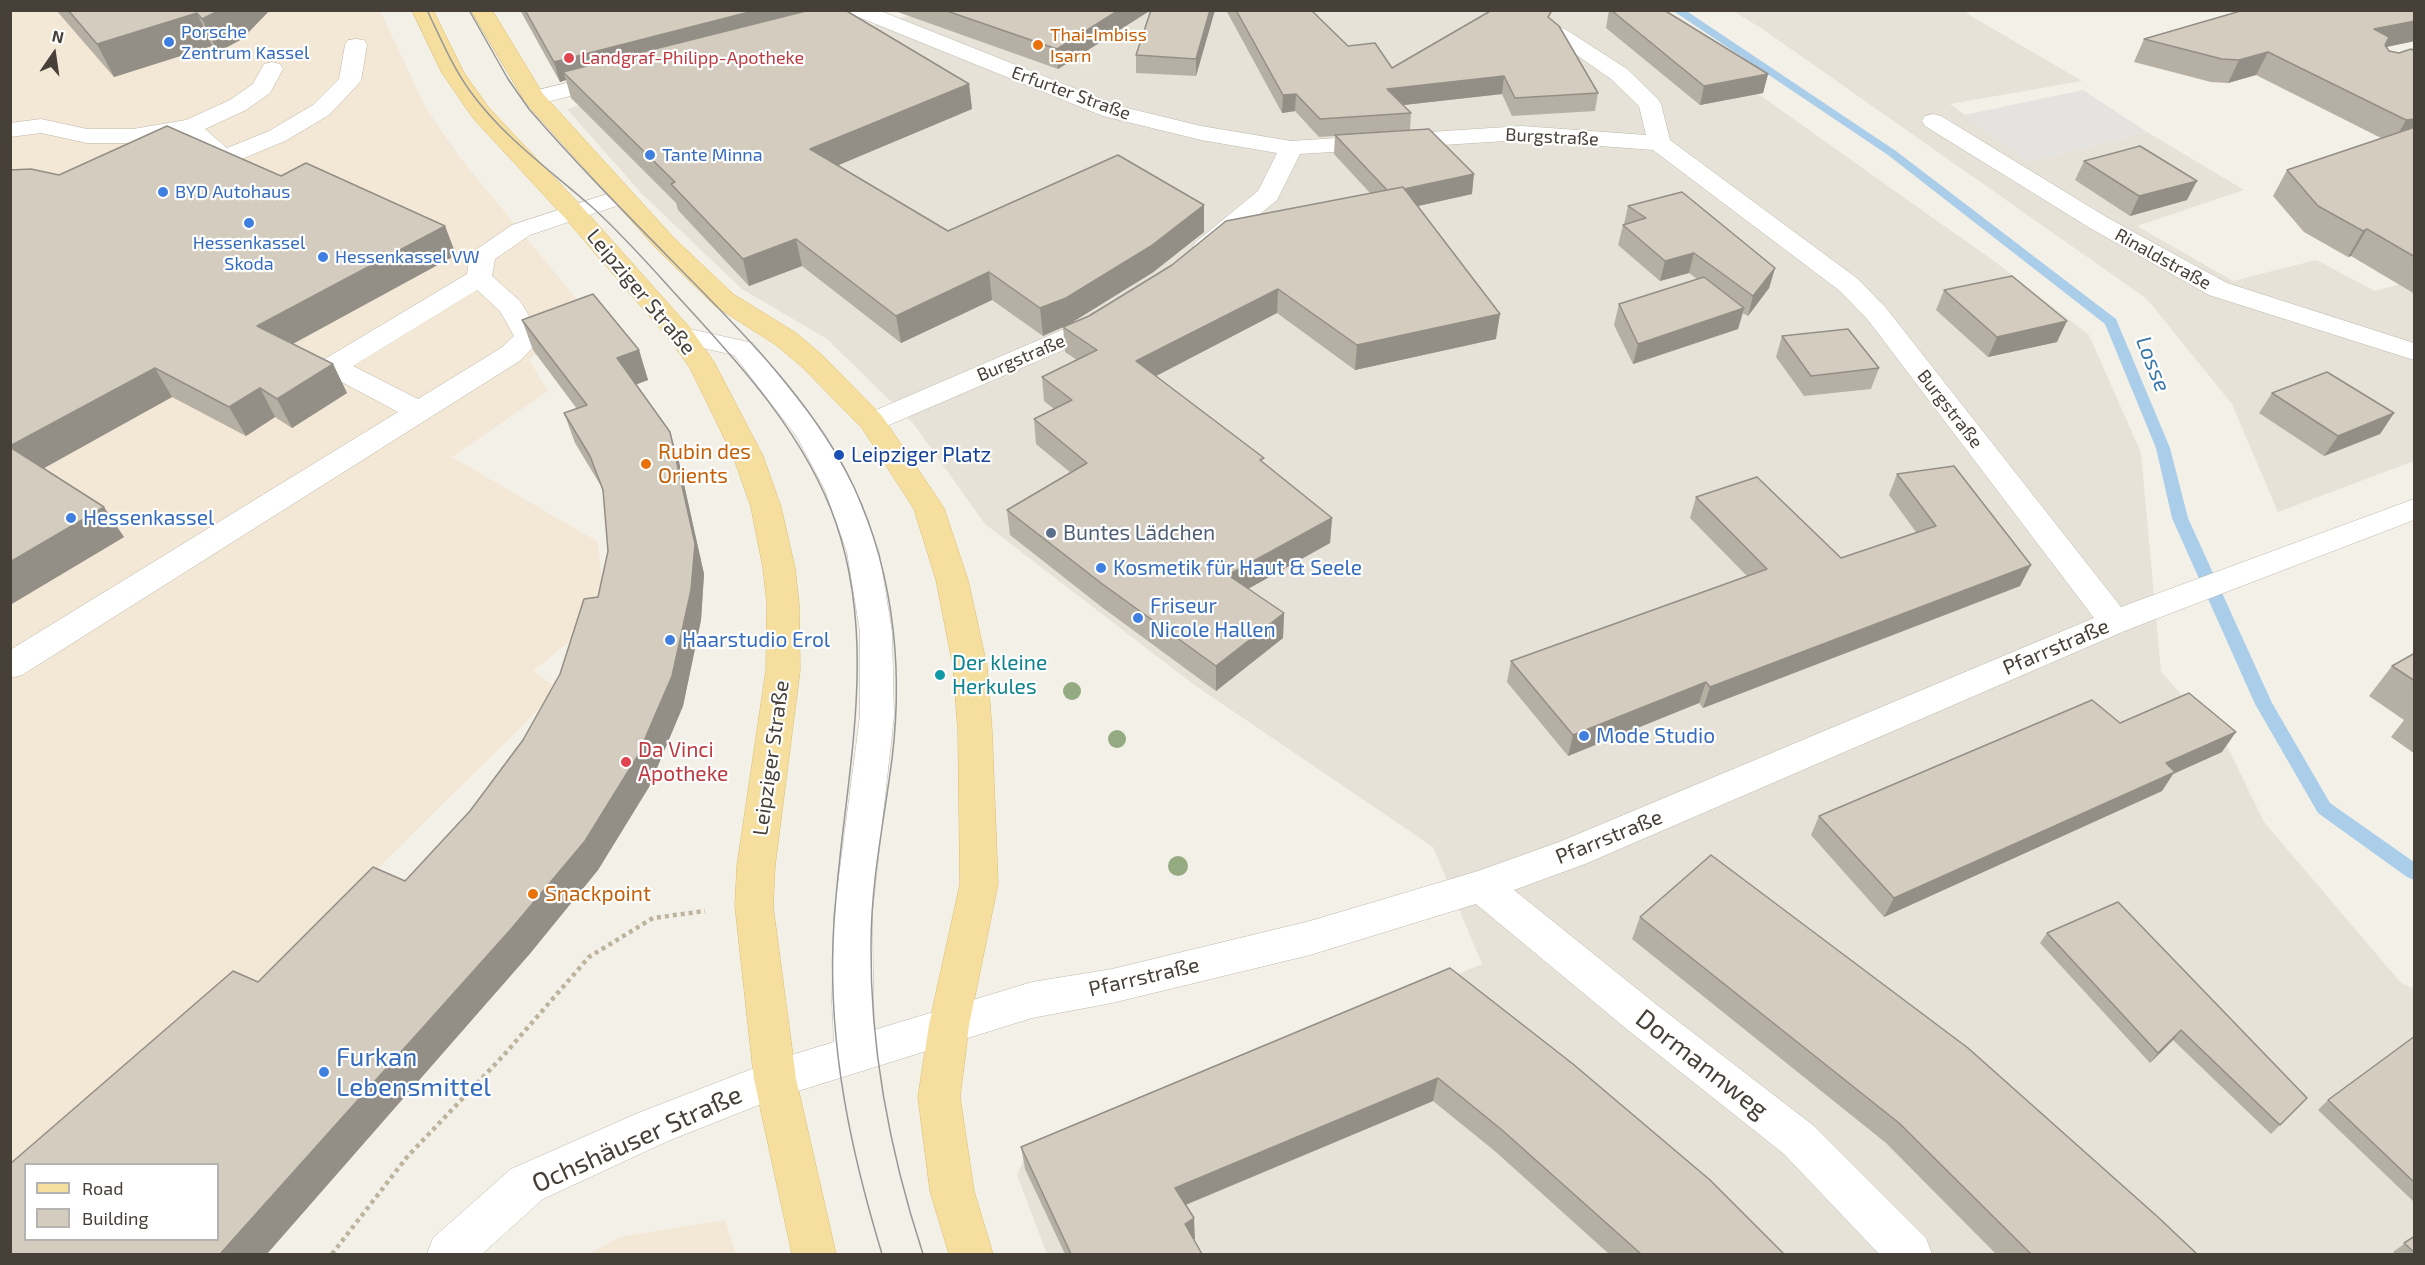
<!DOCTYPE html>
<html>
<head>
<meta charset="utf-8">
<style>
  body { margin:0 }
  #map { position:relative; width:2425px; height:1265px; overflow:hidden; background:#f3f0e8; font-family:"Exo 2",sans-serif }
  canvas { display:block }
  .frame { position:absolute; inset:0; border:12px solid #464038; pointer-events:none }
  .legend { position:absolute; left:24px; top:1163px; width:195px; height:78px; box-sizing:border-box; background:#fff; border:2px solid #b5b3af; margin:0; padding:8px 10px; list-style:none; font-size:18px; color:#464038 }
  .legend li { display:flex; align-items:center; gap:12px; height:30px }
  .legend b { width:30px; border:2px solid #b5b3af }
  .north { position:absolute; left:24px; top:24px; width:60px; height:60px; -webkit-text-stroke:4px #fff; paint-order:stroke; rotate:13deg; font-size:16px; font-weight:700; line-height:24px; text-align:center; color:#464038 }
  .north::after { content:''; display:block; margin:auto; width:21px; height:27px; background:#464038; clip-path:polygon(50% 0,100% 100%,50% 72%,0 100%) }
</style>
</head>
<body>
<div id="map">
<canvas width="2425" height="1265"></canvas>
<div class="frame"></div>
<ul class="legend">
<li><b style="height:8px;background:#f6df9e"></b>Road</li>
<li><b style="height:16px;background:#d3ccbf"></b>Building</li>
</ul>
<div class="north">N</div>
</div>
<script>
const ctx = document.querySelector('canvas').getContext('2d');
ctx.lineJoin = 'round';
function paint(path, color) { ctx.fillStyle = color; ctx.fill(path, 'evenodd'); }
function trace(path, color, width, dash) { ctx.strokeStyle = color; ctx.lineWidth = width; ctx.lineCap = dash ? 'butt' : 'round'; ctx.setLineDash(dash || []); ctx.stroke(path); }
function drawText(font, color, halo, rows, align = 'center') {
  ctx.font = font + ' "Exo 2",sans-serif'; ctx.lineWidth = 4.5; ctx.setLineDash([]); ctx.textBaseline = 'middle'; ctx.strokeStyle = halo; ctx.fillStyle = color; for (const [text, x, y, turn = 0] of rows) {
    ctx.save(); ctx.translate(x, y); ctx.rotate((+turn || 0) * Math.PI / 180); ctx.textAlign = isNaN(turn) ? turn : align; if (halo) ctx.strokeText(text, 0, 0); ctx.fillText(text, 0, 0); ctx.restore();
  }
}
paint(new Path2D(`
  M928,11H1641L1998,264L2089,335L2141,453L2161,672L2225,742L2264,822L2401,983L2414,989V1254H1047L1017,1175L1026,1155L1482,964L1433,847L1193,684L985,524L913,423L827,339L742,289L642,194L567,109L653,83Z
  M1733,11H1973L1966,13L2082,81L1950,104L2028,162L2147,132L2244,190L2137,226L2233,281L2316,260L2375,291L2414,280V461L2278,512L2232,404L2147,299L1764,30Z`), '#e6e2d7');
paint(new Path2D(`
  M10,11H380L426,108L461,159L588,313L529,360L548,391L452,457L598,542L605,613L533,671L559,689L250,995L26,1164V1240L11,1254Z
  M725,1220L736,1254H589L619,1237Z`), '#f3e7d5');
paint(new Path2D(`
  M2083,90L2147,132L2028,162L1964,115Z`), '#e4e3e0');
paint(new Path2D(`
  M1672,10H1685L1896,151L2116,319L2170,448L2188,518L2272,703L2330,803L2414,862V880L2407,877L2318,813L2255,704L2172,518L2156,448L2105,324L1888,155Z`), '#aaceea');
const minor = new Path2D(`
  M848,10H878L1119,106L1201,126L1291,141L1522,126L1646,135L1639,106L1611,79L1551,37L1547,33L1551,29L1558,27L1565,29L1627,69L1658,99L1661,104L1670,140L1858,279L1886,308L2121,607L2414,499V520L2127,630L1585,864L1514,890L1657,1005L1814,1126L1926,1238L1932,1254H1879L1784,1154L1629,1031L1476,904L1310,955L1112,1003L1032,1018L779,1097L668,1141L543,1199L482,1254H427L433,1238L511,1169L638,1113L775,1060L834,1042L832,1002L834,914L860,716V632L847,552L825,490L797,437L734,355L671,341L667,335L671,329L681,327L753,343L825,434L855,490L879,552L892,632L894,716L872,914L874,1030L1032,982L1112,969L1310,921L1478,871L1559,842L2094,618L1868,320L1840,291L1653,150L1522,140L1300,154L1277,200L1215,251L1206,254L1197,251L1193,246L1197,241L1258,191L1277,153L1201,140L1103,116L851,14Z
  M356,39L364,40L367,45L361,81L329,115L285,141L232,163C214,167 196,148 188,134L133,143H87L41,133L10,137V123L41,119L87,129H133L186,120L230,100L253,84L264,64L272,62L280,64L283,69L270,93L246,110L205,129L227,148L269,131L313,105L339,79L345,45L348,40Z
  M611,72L619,74L622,79L619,84L534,105L526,103L523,98L526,93Z
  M1933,114L1941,116L2108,218L2227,283L2414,343V360L2209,295L2090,228L1925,126L1922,121L1925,116Z
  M622,189L631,191L634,196L631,201L530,235L495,259L492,276L520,301L542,337L521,360L22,675L10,678V650L398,412L323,372L319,366L323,360L467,274L470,256L474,251L512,225ZM477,290L500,311L514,336L501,348L418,399L353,366Z
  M1105,309L1114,311L1118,317L1114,323L1089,339L882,428L872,431L862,428L858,422L862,416L1069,327L1096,311Z`);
const major = new Path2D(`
  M412,10H433L464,73L489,108L582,207L691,329L714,362L763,456L781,507L795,568L799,604L800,670L775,866L773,906L796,1079L836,1254H792L754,1079L735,906L737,866L766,670L767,604L763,568L751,507L733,456L690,368L671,341L564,217L473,118L442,73Z
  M471,10H492L543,94L673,237L733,294L796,333L822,355L882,416L944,508L968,580L987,666L992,731L998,884L969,1025L960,1097L974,1191L993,1254H949L930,1191L918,1097L929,1025L960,884L958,731L953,666L936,580L914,509L862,428L802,367L776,345L715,306L655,247L526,103Z`);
trace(minor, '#bdb8ac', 1);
trace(major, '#dabd6f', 1);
trace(new Path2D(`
  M332,1254L407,1157L503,1056L589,957L653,918L705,911`), '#beb49e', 4.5, [4, 4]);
paint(minor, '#fff');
paint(major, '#f6df9e');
trace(new Path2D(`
  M427,10C440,37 452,66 470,91C503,137 550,170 592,207C624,236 651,267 680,299C741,365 806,436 836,523C883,660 838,803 833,942C829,1049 851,1152 882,1254
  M469,10L508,79L529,109C581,169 637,225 693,282C750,340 807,399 846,471C892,559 904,662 892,759C884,821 871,882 871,945C870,1051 890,1153 923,1254`), '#979797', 1.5);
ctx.fillStyle = '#94ab82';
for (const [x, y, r] of [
  [1072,691,9],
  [1117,739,9],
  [1178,866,10]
]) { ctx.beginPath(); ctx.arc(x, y, r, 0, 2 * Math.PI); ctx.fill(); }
paint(new Path2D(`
  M56,10H270L242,39L218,52L212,46L114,77Z
  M520,10H845L969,84L972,109L838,165L948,231L1204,232L1152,273L1043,336L992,300L901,343L802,266L749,286L678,210L676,203L571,98L566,80L560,82Z
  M892,10H1151L1058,69Z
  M1215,10L1196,76L1136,73V55Z
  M1226,10H1311L1348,46L1392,68L1549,19L1598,93L1595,111L1512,116L1502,94L1403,105L1411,113L1410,130L1472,194L1417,206L1496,339L1355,370L1277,313L1155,376L1332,518L1330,543L1248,589L1284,613L1283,638L1216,691L1103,608L1010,535L1007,510L1071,473L1036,444L1034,419L1054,409L1044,401L1042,377L1077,360L1065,352L1063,327L1370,193L1334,154L1335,136L1319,137L1295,111L1282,113Z
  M1609,10H1664L1768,74L1763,93L1700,105L1606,28Z
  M2415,10V41L2386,47L2389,51L2399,53L2415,51V294L2351,256L2348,257L2304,232L2273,196L2287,170L2381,138L2256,75L2228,83L2211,82L2134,62L2144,39Z
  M2084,161L2187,200L2130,216L2075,180Z
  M10,170L59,175L281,176L445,226L456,255L293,344L333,364L347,393L292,428L275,417L246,436L172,397L43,468L124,537L10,605Z
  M1628,206L1775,268L1769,288L1748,316L1743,313L1738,329L1633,364L1614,325L1619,304L1697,279L1689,273L1660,281L1618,245L1623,225L1624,224Z
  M1944,290L2057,342L1988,357L1936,310Z
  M522,320L639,350L648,380L636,384L670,432L679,462L704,574L701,620L683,706L649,787L598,870L528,956L258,982L405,881L470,811L523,740L560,674L598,597L608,551L603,492L601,486L575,443L564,413L577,409L533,350Z
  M1782,336L1879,368L1871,389L1804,396L1776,357Z
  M2272,393L2394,413L2380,434L2324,456L2259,413Z
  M1897,474L2020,586L1703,708L1699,703L1568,756L1507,682L1511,661L1747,576L1690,518L1696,497L1841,558L1916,532L1889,495Z
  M2415,653V754L2391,737L2404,720L2369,696L2392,666Z
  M2120,723L2222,752L2173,774L2162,791L1884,917L1811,835L1819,816Z
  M1640,917L2197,1254H1996L1886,1143L1632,939Z
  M2047,933L2307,1098L2271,1134L2173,1040L2150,1063L2040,943Z
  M1450,968L1784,1254H1609L1496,1152L1433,1101L1186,1205L1195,1239H1194L1202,1254H1065L1025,1169L1021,1147Z
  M2415,1036V1203L2318,1110L2328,1100Z
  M2415,1236V1254H2395L2393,1252Z`), '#b5afa4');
paint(new Path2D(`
  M220,10H270L242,39L218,52L202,19Z
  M757,10H816L563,72L566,80L560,82L554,62Z
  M1119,10H1151L1058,69L1057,49Z
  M1210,10H1215L1196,76V59Z
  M197,13L212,46L114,77L97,44Z
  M2415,21V41L2362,52L2374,29Z
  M2268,52L2256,75L2228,83L2239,60Z
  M1768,74L1763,93L1700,105L1704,86Z
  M1504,76L1502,94L1386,107L1387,89Z
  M969,84L972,109L815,175L810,149Z
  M1296,94L1295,111L1282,113L1283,95Z
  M2415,119V139L2392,144L2406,120Z
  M1474,174L1472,194L1387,213L1389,193Z
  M2197,181L2187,200L2130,216L2139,196Z
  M1204,205V232L1152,273L1068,325L1043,336L1040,308Z
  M445,226L456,255L272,355L257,326Z
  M2367,229L2351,256L2348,257L2363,231Z
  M796,239L802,266L749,286L743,259Z
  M1694,253L1689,273L1660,281L1665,261Z
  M1775,268L1769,288L1748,316L1753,296Z
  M989,272L992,300L901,343L896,316Z
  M1278,289L1277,313L1137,386L1136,361Z
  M1744,308L1738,329L1633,364L1638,344Z
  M1500,314L1496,339L1355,370L1357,345Z
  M2067,321L2057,342L1988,357L1997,337Z
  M639,350L648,380L627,388L617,358Z
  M333,364L347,393L292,428L277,399Z
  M155,368L172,397L30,476L10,449V446Z
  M260,388L275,417L246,436L229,407Z
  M2394,413L2380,434L2324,456L2338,436Z
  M670,432L679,462L704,574L701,620L683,706L649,787L598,870L528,956L267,1254H220L691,590Z
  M104,507L124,537L10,605V562Z
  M1332,518L1330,543L1228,600V575Z
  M2031,565L2020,586L1703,708L1710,687Z
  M1284,613L1283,638L1216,691V666Z
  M1706,682L1699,703L1568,756L1573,735Z
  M2236,732L2222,752L2173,774L2162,791L1884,917L1894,898L2166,763Z
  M2181,1030L2173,1040L2150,1063L2158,1053Z
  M1438,1078L1433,1101L1175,1209V1188Z
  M1194,1218L1195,1239L1186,1244L1185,1224Z`), '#948f86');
const building = new Path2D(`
  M68,10H220L202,19L197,13L97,44Z
  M525,10H757L554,62Z
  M810,10H845L969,84L810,149L948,231L1118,155L1204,205L1151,246L1066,298L1040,308L989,272L896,316L796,239L743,259L671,184L675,182L563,72Z
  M944,10H1119L1057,49Z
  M1151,10H1210L1196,59L1136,55Z
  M1236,10H1311L1348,46L1375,43L1392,68L1492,10H1550L1551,12L1548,17L1559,26L1598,93L1515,98L1504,76L1387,89L1411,113L1320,119L1296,94L1283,95Z
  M1611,10H1664L1768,74L1704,86Z
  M2244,10H2415V21L2374,29L2389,37L2385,45L2389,51L2399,53L2411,49L2415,51V119L2406,120L2268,52L2239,60L2222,59L2144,39Z
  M167,126L281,176L306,163L445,226L257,326L333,364L277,399L260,388L229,407L155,368L10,446V170L31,169L59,175Z
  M2415,127V257L2367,229L2363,231L2318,206L2287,170Z
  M1429,129L1474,174L1404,189L1403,187L1387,190L1335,135Z
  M2140,146L2197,181L2139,196L2084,161Z
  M1403,187L1500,314L1357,345L1278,289L1136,361L1264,458L1260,460L1332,518L1228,575L1284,613L1216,666L1101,583L1007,510L1087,463L1034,419L1072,400L1042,377L1097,350L1063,327L1089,316L1172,265L1226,221Z
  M1682,192L1775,268L1753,296L1694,253L1665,261L1623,225L1646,218L1628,206Z
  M2012,276L2067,321L1997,337L1944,290Z
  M1704,277L1744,308L1638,344L1619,304Z
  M593,294L639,350L617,358L670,432L695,544L691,590L672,676L637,757L585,841L512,928L220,1254H10V1164L233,971L258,982L373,867L405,881L470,811L523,740L560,674L584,599L598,597L608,551L603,490L590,456L564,413L587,405L522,320ZM26,1164H218V1239H26Z
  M1848,329L1879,368L1811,376L1782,336Z
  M2327,372L2394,413L2338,436L2272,393Z
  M10,447L104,507L10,562Z
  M1954,466L2031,565L1710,687L1706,682L1573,735L1511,661L1767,569L1696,497L1757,477L1841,558L1936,526L1897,474Z
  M2415,653V681L2392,666Z
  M2189,693L2236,732L2166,763L2175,772L1894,898L1819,816L2092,700L2120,723Z
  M1711,855L1968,1048L2159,1218L2197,1254H2031L1899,1123L1640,917Z
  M2118,902L2307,1098L2280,1125L2181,1030L2158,1053L2047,933Z
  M1450,968L1573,1064L1710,1180L1784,1254H1641L1502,1130L1438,1078L1175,1188L1194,1218L1185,1224L1202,1254H1071L1021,1147Z
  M2415,1036V1183L2328,1100Z
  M2415,1236V1253L2404,1243Z`);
paint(building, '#d3ccbf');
trace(building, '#948f86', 1.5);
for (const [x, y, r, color] of [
  [169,42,6,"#3f7fe0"],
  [1038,45,6,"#e8710a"],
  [569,58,6,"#e0444e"],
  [650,155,6,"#3f7fe0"],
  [163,192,6,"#3f7fe0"],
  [249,223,6,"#3f7fe0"],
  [323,257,6,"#3f7fe0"],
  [839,455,6,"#1a4fb4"],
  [646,464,6,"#e8710a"],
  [71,518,6,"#3f7fe0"],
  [1051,533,6,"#5c6f8a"],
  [1101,568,6,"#3f7fe0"],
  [1138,618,6,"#3f7fe0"],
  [670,640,6,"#3f7fe0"],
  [940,675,6,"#0f9aa8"],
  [1584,736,6,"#3f7fe0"],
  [626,762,6,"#e0444e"],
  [533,894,6,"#e8710a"],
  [324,1072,6,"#3f7fe0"]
]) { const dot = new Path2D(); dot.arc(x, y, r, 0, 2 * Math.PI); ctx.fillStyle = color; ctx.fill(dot); trace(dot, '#fff', 2); }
drawText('18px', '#366cbe', '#fff', [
  ["Porsche",181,32],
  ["Zentrum Kassel",181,53],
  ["Tante Minna",662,155],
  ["BYD Autohaus",175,192],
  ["Hessenkassel",249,243,"center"],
  ["Skoda",249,264,"center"],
  ["Hessenkassel VW",335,257]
], 'left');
drawText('18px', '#c56008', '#fff', [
  ["Thai-Imbiss",1050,35],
  ["Isarn",1050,56]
], 'left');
drawText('18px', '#be3a42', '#fff', [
  ["Landgraf-Philipp-Apotheke",581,58]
], 'left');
drawText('18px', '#464038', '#fff', [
  ["Erfurter Straße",1071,93,20],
  ["Burgstraße",1552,137,3],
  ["Rinaldstraße",2163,259,29],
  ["Burgstraße",1021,358,-23],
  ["Burgstraße",1950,409,52]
]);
drawText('21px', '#464038', '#fff', [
  ["Leipziger Straße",641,292,50],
  ["Pfarrstraße",2056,647,-23],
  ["Leipziger Straße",771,758,-82],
  ["Pfarrstraße",1609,837,-22],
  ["Pfarrstraße",1144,977,-13]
]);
drawText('21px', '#c56008', '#fff', [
  ["Rubin des",658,452],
  ["Orients",658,476],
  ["Snackpoint",545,894]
], 'left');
drawText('21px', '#164399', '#fff', [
  ["Leipziger Platz",851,455]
], 'left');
drawText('21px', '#366cbe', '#fff', [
  ["Hessenkassel",83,518],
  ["Kosmetik für Haut & Seele",1113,568],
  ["Friseur",1150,606],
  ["Nicole Hallen",1150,630],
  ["Haarstudio Erol",682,640],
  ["Mode Studio",1596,736]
], 'left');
drawText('21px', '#4e5e75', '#fff', [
  ["Buntes Lädchen",1063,533]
], 'left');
drawText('21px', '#0d838f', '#fff', [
  ["Der kleine",952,663],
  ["Herkules",952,687]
], 'left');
drawText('21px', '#be3a42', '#fff', [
  ["Da Vinci",638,750],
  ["Apotheke",638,774]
], 'left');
drawText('italic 22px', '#3977a9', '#fff', [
  ["Losse",2153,364,68]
]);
drawText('26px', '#366cbe', '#fff', [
  ["Furkan",336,1057],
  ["Lebensmittel",336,1087]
], 'left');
drawText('26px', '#464038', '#fff', [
  ["Dormannweg",1702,1064,38],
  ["Ochshäuser Straße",637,1139,-24]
]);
</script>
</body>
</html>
